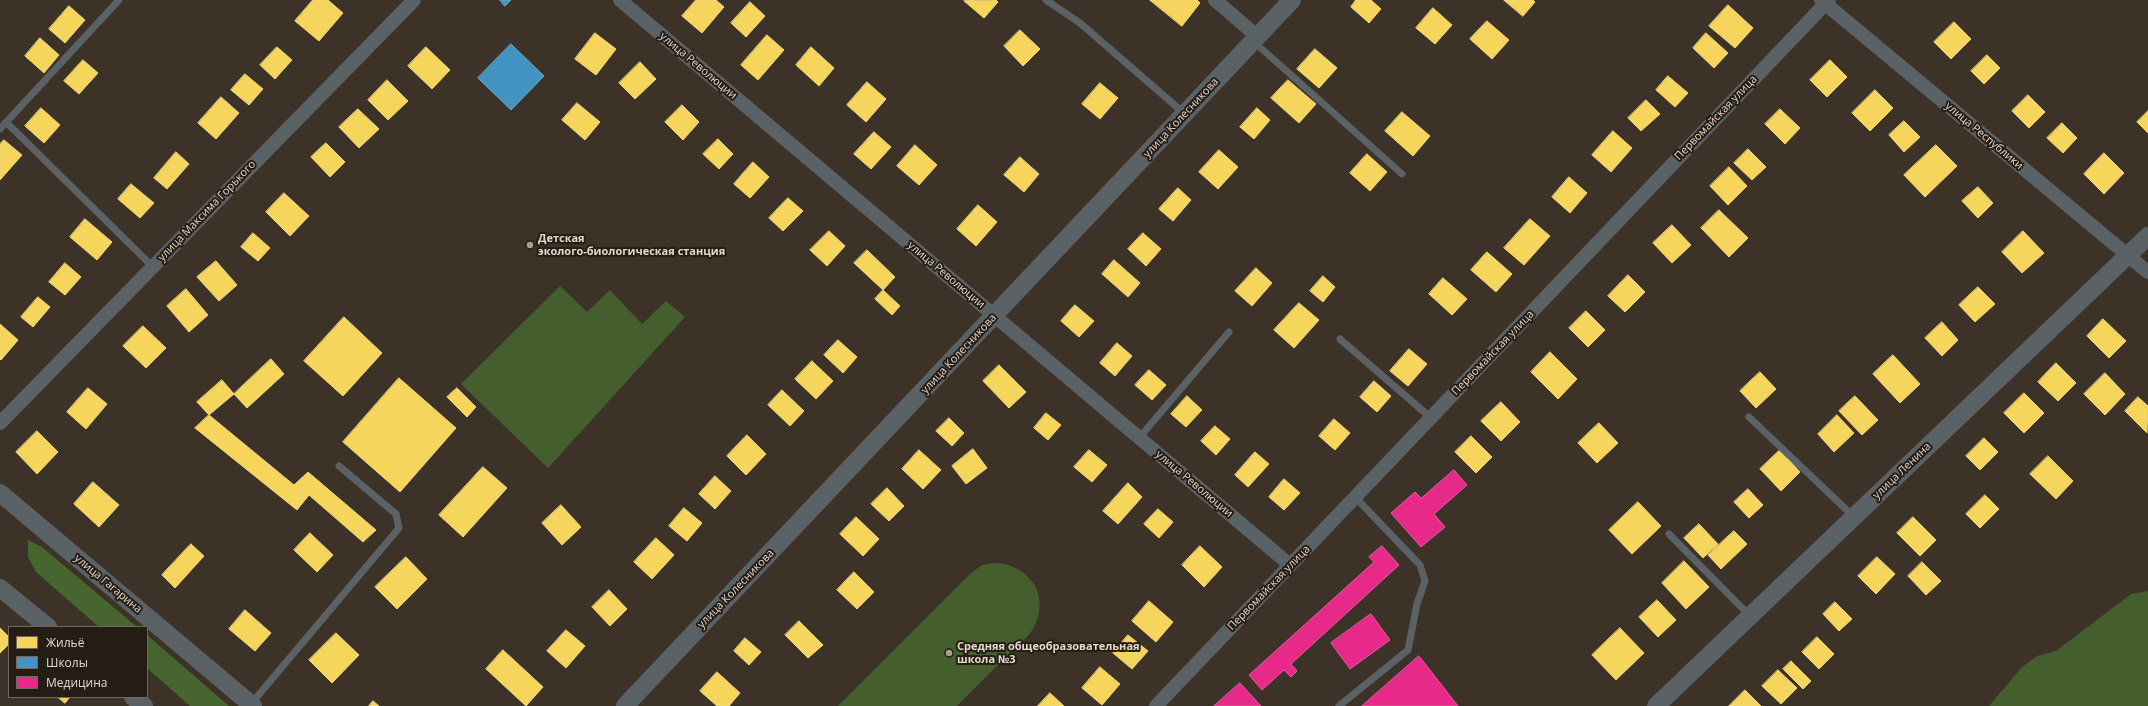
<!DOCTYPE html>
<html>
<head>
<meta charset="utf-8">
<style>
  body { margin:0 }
  #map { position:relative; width:2148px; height:706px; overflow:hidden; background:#3d3228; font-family:"Open Sans",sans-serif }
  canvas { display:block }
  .legend { position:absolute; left:8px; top:626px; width:140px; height:72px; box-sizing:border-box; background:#251c14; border:1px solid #71675e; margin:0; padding:5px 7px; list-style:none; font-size:12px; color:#e4d7cc }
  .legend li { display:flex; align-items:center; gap:8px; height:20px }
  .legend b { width:20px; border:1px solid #71675e }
</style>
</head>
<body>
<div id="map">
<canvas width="2148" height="706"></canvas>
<ul class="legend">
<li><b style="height:11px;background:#f6d55c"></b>Жильё</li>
<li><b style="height:11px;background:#4393c3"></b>Школы</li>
<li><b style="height:11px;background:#e7298a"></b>Медицина</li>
</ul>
</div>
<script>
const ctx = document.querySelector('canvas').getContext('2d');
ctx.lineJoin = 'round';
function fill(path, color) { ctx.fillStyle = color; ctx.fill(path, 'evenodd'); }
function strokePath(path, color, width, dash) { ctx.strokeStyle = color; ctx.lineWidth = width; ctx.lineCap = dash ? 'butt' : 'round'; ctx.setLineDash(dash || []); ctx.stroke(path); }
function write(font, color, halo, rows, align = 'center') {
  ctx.font = font + ' "Open Sans",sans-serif'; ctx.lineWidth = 4; ctx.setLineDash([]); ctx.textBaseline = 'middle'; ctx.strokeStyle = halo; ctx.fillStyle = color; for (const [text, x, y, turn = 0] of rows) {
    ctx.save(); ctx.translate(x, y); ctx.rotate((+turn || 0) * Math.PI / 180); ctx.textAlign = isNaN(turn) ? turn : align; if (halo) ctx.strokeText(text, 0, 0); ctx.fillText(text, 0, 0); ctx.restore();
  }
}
const green = new Path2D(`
  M560 286 587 312 610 290 642 324 666 301 685 317 548 468 461 384Z
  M994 563C1011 564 1023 569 1033 583 1043 597 1041 618 1031 632 1025 640 1016 647 1009 654 992 671 974 689 957 706H838L971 573 982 565Z
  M2148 591V706H1989L2022 667 2037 656 2056 651 2131 594Z`);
const forest = new Path2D(`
  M28 540 42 547 137 627H99L36 572 28 557Z
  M147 635 229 706H190L147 668Z`);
const homes = new Path2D(`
  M313 0H328L343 13 319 41 295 21Z
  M696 0H716L724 7 702 33 682 16Z
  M996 0 998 2 984 18 964 1Z
  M1150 0H1197L1200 3 1182 26Z
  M1356 0H1371L1381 9 1369 23 1351 7Z
  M1504 0H1533L1535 2 1523 16Z
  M750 2 765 16 746 37 731 23Z
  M1728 5 1753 28 1735 48 1709 26Z
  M69 6 85 20 65 43 49 29Z
  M1433 8 1452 25 1435 44 1416 28Z
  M1487 21 1509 40 1492 59 1470 39Z
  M1954 22 1971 39 1951 59 1934 42Z
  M1020 30 1040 49 1023 66 1004 46Z
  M595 33 616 49 596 75 575 59Z
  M1706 33 1728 53 1714 68 1693 48Z
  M767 35 784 50 758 80 741 65Z
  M40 38 59 55 44 73 25 56Z
  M277 47 292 60 275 79 260 65Z
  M426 47 450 70 432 89 408 66Z
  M811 47 834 68 819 86 796 65Z
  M1315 49 1337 68 1319 88 1297 69Z
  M1987 55 2000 68 1984 84 1971 71Z
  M83 60 98 73 79 94 64 81Z
  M1830 60 1847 77 1827 97 1810 80Z
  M640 62 656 79 635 99 619 83Z
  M245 74 263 89 249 105 231 90Z
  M1668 76 1688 93 1675 107 1656 90Z
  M387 80 408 101 388 120 368 100Z
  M1288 80 1316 104 1299 123 1271 98Z
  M867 82 886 99 866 122 847 105Z
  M1100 83 1118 98 1100 119 1082 104Z
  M1875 90 1893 108 1870 131 1852 113Z
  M2028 95 2045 112 2029 128 2012 111Z
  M221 97 239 113 216 139 198 123Z
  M1646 100 1660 114 1641 131 1628 118Z
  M577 103 600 122 585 140 562 120Z
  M682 105 699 122 683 140 665 122Z
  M41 108 60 125 44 143 25 126Z
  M1257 108 1270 120 1254 139 1240 127Z
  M358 109 379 129 359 148 339 127Z
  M1780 109 1800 128 1785 144 1765 124Z
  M2148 111V133L2137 122Z
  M1402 112 1430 136 1413 156 1385 131Z
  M1904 121 1920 137 1904 152 1889 135Z
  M2062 123 2077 138 2063 153 2047 138Z
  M1613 131 1632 148 1611 172 1592 155Z
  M874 132 891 147 871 169 854 154Z
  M718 139 733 154 719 169 703 154Z
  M4 140 22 155 0 180V144Z
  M326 143 345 162 330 177 311 157Z
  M915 145 937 165 919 185 897 166Z
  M1936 145 1957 166 1925 197 1904 175Z
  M1748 149 1766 167 1752 180 1734 163Z
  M1219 150 1238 167 1218 189 1199 172Z
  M176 152 189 164 167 189 154 178Z
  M2104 153 2124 173 2104 194 2084 174Z
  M1367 154 1387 172 1370 191 1350 173Z
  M1020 157 1039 174 1024 192 1004 175Z
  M753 162 769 177 750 198 734 184Z
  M1729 167 1747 186 1728 205 1710 186Z
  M1569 177 1587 193 1570 213 1552 197Z
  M131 184 154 203 140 218 118 199Z
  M1978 187 1993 203 1978 218 1962 201Z
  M1178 188 1191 200 1173 221 1159 209Z
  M284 193 309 216 290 236 266 212Z
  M788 198 803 211 783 231 769 218Z
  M978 205 997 222 976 246 957 229Z
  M1719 210 1748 238 1729 257 1701 228Z
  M85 219 112 242 97 260 70 237Z
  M1530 219 1550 236 1524 265 1504 248Z
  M1672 225 1691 245 1672 263 1653 243Z
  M829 231 845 246 827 266 810 250Z
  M2023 231 2044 253 2022 273 2002 252Z
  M253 233 270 248 258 261 241 247Z
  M1143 233 1161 249 1146 266 1128 249Z
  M867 250 895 277 883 290 854 263Z
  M1487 252 1512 274 1496 292 1471 270Z
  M1114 260 1140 283 1128 297 1102 274Z
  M216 261 237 285 219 301 197 277Z
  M65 263 81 277 65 295 49 282Z
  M1256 268 1272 283 1252 306 1235 291Z
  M1628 275 1645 292 1625 312 1608 296Z
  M1323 276 1335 287 1323 302 1310 291Z
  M1443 278 1467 299 1452 315 1429 294Z
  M1978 287 1995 304 1975 322 1959 305Z
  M186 289 208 315 189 332 167 306Z
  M883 290 900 306 892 315 875 299Z
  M38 297 50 307 33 327 21 317Z
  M1299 303 1319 320 1294 348 1274 330Z
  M1075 305 1094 321 1079 337 1061 321Z
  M1586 311 1605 330 1588 347 1569 328Z
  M344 317 382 353 343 396 304 361Z
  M2103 319 2126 341 2109 358 2087 336Z
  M1942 322 1958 340 1942 356 1925 338Z
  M0 324 18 340 1 360 0 359Z
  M143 326 166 348 146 368 123 346Z
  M838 340 857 357 843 373 824 355Z
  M1117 343 1132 356 1115 376 1100 363Z
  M1409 349 1427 364 1408 386 1390 371Z
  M1550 352 1577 379 1558 399 1531 372Z
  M1893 355 1920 384 1900 403 1873 374Z
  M271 359 284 374 247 408 234 394Z
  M812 361 833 381 816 399 795 379Z
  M2056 363 2076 383 2058 401 2038 382Z
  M999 365 1026 392 1009 408 983 381Z
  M1149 370 1166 385 1152 400 1135 385Z
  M1760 372 1776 389 1756 408 1740 391Z
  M2105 373 2125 394 2105 415 2084 394Z
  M399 378 456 428 400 492 343 442Z
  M222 380 234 394 209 415 197 402Z
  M1374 381 1391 396 1377 412 1360 397Z
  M88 388 107 404 86 429 67 412Z
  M457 388 476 407 467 417 447 397Z
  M782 390 804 411 790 426 768 405Z
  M2024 393 2044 413 2024 433 2004 413Z
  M1187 396 1202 410 1186 427 1171 414Z
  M1855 396 1878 420 1862 435 1839 411Z
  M2138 397 2148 406 2147 433 2125 411Z
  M1501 402 1520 422 1501 441 1481 421Z
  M1046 413 1061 425 1048 440 1034 428Z
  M209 415 294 485 308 472 376 530 363 542 309 495 297 510 195 428Z
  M1837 415 1854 433 1834 452 1818 434Z
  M949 418 964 433 952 446 936 431Z
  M1334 419 1350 433 1335 450 1319 436Z
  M1599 423 1618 443 1597 463 1578 443Z
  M1215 426 1230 439 1216 455 1201 441Z
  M37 431 58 452 37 474 16 452Z
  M747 435 766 454 746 475 727 456Z
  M1471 436 1492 457 1476 473 1455 452Z
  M1984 438 1998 452 1980 470 1966 456Z
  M973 449 987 468 966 484 952 466Z
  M919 450 941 470 923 489 902 469Z
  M1089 450 1107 465 1092 482 1074 467Z
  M1780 450 1800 472 1781 491 1760 469Z
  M1255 452 1269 464 1248 487 1235 475Z
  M2048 456 2073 481 2056 499 2030 474Z
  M483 467 507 488 463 537 439 515Z
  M715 476 731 491 715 509 699 494Z
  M1284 479 1300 493 1284 510 1269 497Z
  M93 482 119 505 99 527 74 504Z
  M1128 483 1142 497 1118 524 1103 511Z
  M887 488 904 506 889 521 871 504Z
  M1748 489 1763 505 1749 518 1734 502Z
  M1985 495 1999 509 1980 528 1966 514Z
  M1638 502 1661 526 1632 554 1609 530Z
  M561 505 581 527 562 545 542 523Z
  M684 508 702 523 687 541 669 526Z
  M1158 509 1173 522 1159 538 1144 524Z
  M856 517 879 539 863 556 840 534Z
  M1913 517 1936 540 1920 556 1897 533Z
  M1699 524 1718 544 1703 558 1684 538Z
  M1734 531 1747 544 1721 569 1708 555Z
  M310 533 333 555 317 572 294 550Z
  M656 538 674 555 652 579 634 562Z
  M191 544 204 556 175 588 162 575Z
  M1200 546 1222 567 1204 587 1182 565Z
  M406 557 427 579 397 609 375 587Z
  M1877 557 1895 574 1876 594 1858 576Z
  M1684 561 1709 587 1686 609 1662 583Z
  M1922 562 1941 581 1926 595 1908 576Z
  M854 572 874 592 857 609 837 590Z
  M609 590 627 609 610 626 592 607Z
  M1657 600 1676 620 1658 637 1639 617Z
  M1149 601 1173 622 1156 642 1132 621Z
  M1835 602 1852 619 1839 631 1823 614Z
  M245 610 271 633 255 651 229 629Z
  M799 621 823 645 808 658 785 635Z
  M0 628 9 637V644L0 653Z
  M1620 628 1644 653 1616 680 1592 655Z
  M566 630 585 646 566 668 547 651Z
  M336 633 359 655 332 683 309 660Z
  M1128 635 1148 651 1132 669 1113 653Z
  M1817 637 1834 654 1819 669 1802 652Z
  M745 638 761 652 749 665 734 651Z
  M503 650 543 687 526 706 486 669Z
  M1791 661 1811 681 1803 689 1783 669Z
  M1100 667 1120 684 1102 705 1082 688Z
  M1778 670 1797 688 1781 704 1762 686Z
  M717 672 740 693 729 706H717L700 691Z
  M1745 690 1761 706H1729Z
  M1050 693 1064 706H1038Z
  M58 697H70L65 703Z
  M373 701 379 706H369Z`);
const schools = new Path2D(`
  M500 0H511L505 6Z
  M511 44 544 76 511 110 478 78Z`);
const health = new Path2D(`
  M1454 470 1467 485 1434 514 1445 527 1421 547 1391 513 1415 492 1421 498Z
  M1382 546 1399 565 1291 664 1297 671 1291 677 1284 670 1262 690 1249 675 1374 562 1369 557Z
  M1371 614 1390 640 1350 669 1331 643Z
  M1419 656 1458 706H1362Z
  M1240 683 1261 706H1214Z`);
const service = new Path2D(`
  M1046 0 1080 23 1185 114
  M1253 41 1402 174
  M6 122 153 267
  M0 129 119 0
  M1340 339 1431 418
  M1749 417 1853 516
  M1139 438 1229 332
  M1669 534 1749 615
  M251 704 399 528 396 514 339 466
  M1339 706 1408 650 1417 604 1425 581 1420 565 1355 497`);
const minor = new Path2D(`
  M620 0 1290 565
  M1215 0 1258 37
  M1821 0 2148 272
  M0 423 414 0
  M1156 706 1829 0`);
const tertiary = new Path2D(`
  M0 493 253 706
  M0 588 48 627
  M133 697 144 706
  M625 706 1292 0
  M1656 706 2148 236`);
const markers = [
  [530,245,4,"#aa9d93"],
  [949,653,4,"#aa9d93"]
];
const streetNames = [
  ["улица Революции",698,66,40],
  ["улица Колесникова",1181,118,-47],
  ["Первомайская улица",1716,118,-46],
  ["улица Республики",1984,136,40],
  ["улица Максима Горького",207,211,-46],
  ["улица Революции",946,275,40],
  ["Первомайская улица",1493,353,-46],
  ["улица Колесникова",959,354,-47],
  ["улица Ленина",1902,471,-44],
  ["улица Революции",1194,484,40],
  ["улица Гагарина",108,584,40],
  ["Первомайская улица",1269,588,-46],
  ["улица Колесникова",736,589,-46]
];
const poiNames = [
  ["Детская",538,239],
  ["эколого-биологическая станция",538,252],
  ["Средняя общеобразовательная",957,647],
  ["школа №3",957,660]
];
fill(green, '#445f2d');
fill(forest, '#47652e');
fill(homes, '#f6d55c');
strokePath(homes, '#f1d67e', 1);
fill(schools, '#4393c3');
strokePath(schools, '#73a7c6', 1);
fill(health, '#e7298a');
strokePath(health, '#e65d9e', 1);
strokePath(service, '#5b6266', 7);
strokePath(minor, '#5b6266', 14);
strokePath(tertiary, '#5b6266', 18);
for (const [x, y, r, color] of markers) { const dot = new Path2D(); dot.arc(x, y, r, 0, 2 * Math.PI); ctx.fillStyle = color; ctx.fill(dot); strokePath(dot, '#251c14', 1.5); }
write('11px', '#e4d7cc', '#251c14', streetNames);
write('bold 11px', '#e4d7cc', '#251c14', poiNames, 'left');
</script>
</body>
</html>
